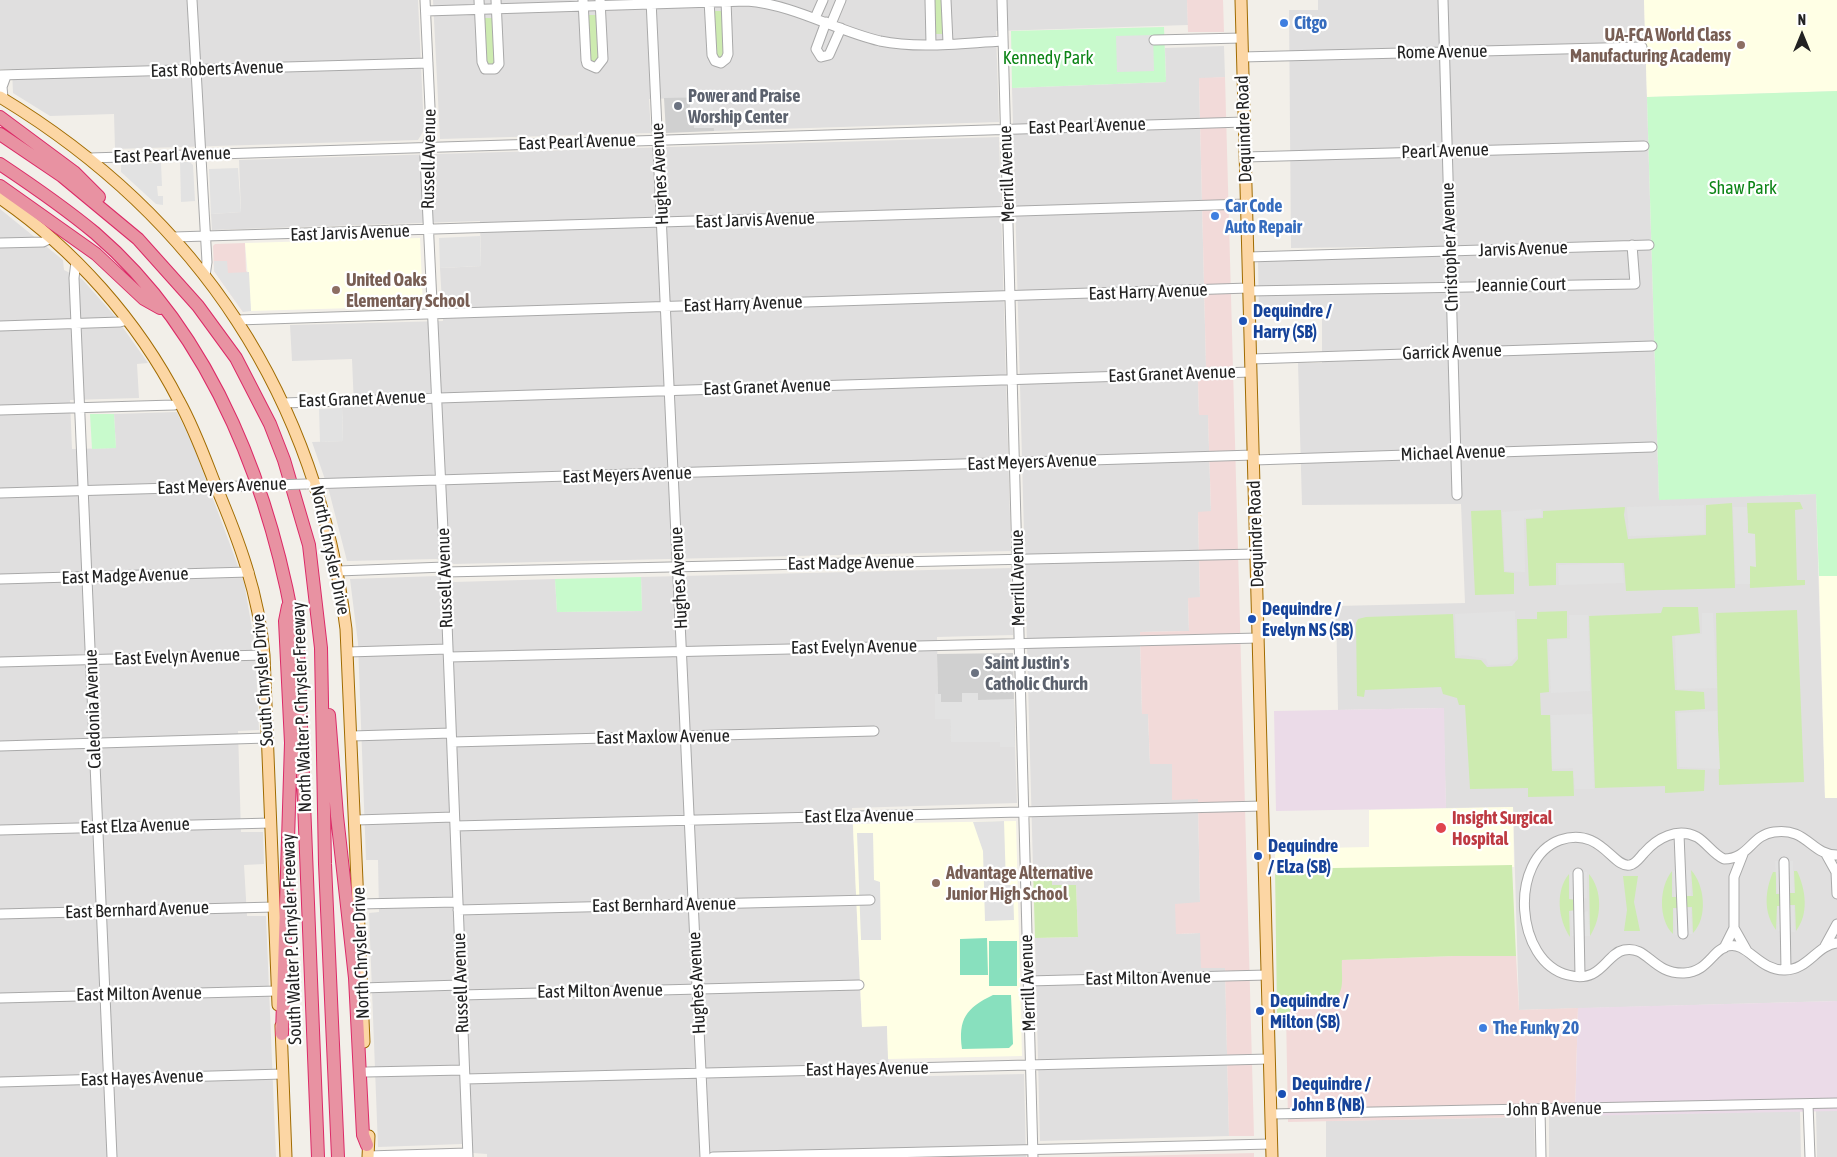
<!DOCTYPE html>
<html>
<head>
<meta charset="utf-8">
<style>
  body { margin:0 }
  #map { position:relative; width:1837px; height:1157px; overflow:hidden; background:#f2efe9; font-family:"Asap Condensed",sans-serif }
  canvas { display:block }
  .north { position:absolute; left:1777px; top:10px; width:50px; height:50px; -webkit-text-stroke:4px #fff; paint-order:stroke; rotate:0deg; font-size:14px; font-weight:700; line-height:20px; text-align:center; color:#222 }
  .north::after { content:''; display:block; margin:auto; width:18px; height:22px; background:#222; clip-path:polygon(50% 0,100% 100%,50% 72%,0 100%) }
</style>
</head>
<body>
<div id="map">
<canvas width="1837" height="1157"></canvas>
<div class="north">N</div>
</div>
<script>
const ctx = document.querySelector('canvas').getContext('2d');
ctx.lineJoin = 'round';
function fill(path, color) { ctx.fillStyle = color; ctx.fill(path, 'evenodd'); }
function strokePath(path, color, width, dash) { ctx.strokeStyle = color; ctx.lineWidth = width; ctx.lineCap = dash ? 'butt' : 'round'; ctx.setLineDash(dash || []); ctx.stroke(path); }
function write(font, color, halo, rows, align = 'center') {
  ctx.font = font + ' "Asap Condensed",sans-serif'; ctx.lineWidth = 4.5; ctx.setLineDash([]); ctx.textBaseline = 'middle'; ctx.strokeStyle = halo; ctx.fillStyle = color; for (const [text, x, y, turn = 0] of rows) {
    ctx.save(); ctx.translate(x, y); ctx.rotate((+turn || 0) * Math.PI / 180); ctx.textAlign = isNaN(turn) ? turn : align; if (halo) ctx.strokeText(text, 0, 0); ctx.fillText(text, 0, 0); ctx.restore();
  }
}
const residential = new Path2D(`
  M0 0H418L424 130 418 140 115 149 114 114 50 116 13 93 12 69H0Z
  M433 0H1187L1188 25 996 31 999 122 714 131 713 97 649 99 651 133 440 139Z
  M1318 0H1644L1659 499 1816 494 1825 798H1837V1001L1519 1010 1513 807 1446 808 1443 708 1338 710 1336 606 1465 603 1461 504 1302 505 1298 363H1322V305H1297V312L1259 313 1258 261 1627 244 1291 248 1289 10H1318Z
  M1224 46 1225 77 1199 79 1206 366 1198 381 1199 415 1208 414 1211 512H1198L1200 598H1188L1189 631 1140 632 1142 714H1148L1150 763 1172 764 1198 799 1200 902 1176 934 1200 933 1225 967 1229 1136 1040 1141 1035 938 1078 937 1076 885H1052L1051 867 1033 868 1012 88 1166 82 1165 48Z
  M999 137 1011 551 454 564 436 559 347 561 329 491 312 442 343 441 342 407H354L352 359 292 361 290 325 443 321 440 268 481 266 480 221 212 230 211 214 241 212 239 160Z
  M0 209 63 260 64 270 82 279 114 315 148 363 137 364 139 398 70 400 72 449 116 448 114 414 177 412 193 445 244 582 255 646 259 730 238 731 241 832H263L264 864 244 865 247 916H266L276 1157H0Z
  M1011 568 1013 635 937 637 938 694H935V719H950L951 742H1000V747H1015L1017 803 852 808 862 1026H887L889 1077 1024 1074 1026 1157H487V1154L473 1153 462 1144 378 1147 369 913 379 912 378 860H366L358 643 350 579 437 576 455 582 555 579 557 612 642 611 641 577Z
  M1800 1111 1801 1157H1549V1116Z
  M1816 1111H1837V1157H1817Z
  M1534 1117 1535 1157H1326V1121Z`);
const commercial = new Path2D(`
  M1187 0H1223L1224 32H1188Z
  M1225 77 1254 1136H1229L1225 968H1201L1200 933 1176 934 1175 904 1200 902 1198 799 1172 800V764H1150L1148 714H1142L1140 632 1189 631 1188 598 1200 597 1198 512 1211 511 1208 415H1199L1198 381 1206 366 1199 78Z
  M245 243 246 271 249 274 243 312 214 271 213 246 215 244Z
  M1454 956H1516L1519 1010 1578 1008 1575 1116 1288 1122 1286 1012 1290 1013 1291 998 1328 1000 1342 960Z
  M1254 1153V1157H1091Z`);
const industrial = new Path2D(`
  M1444 708 1446 808 1276 811 1274 711Z
  M1837 1001V1111L1575 1116 1578 1008Z`);
const education = new Path2D(`
  M1644 0H1837V91L1647 97Z
  M420 238 423 306 251 311 245 243Z
  M1819 576H1837V798H1825Z
  M1513 807 1514 867 1275 871V849L1369 847V810Z
  M1016 821 1022 1056 888 1059 887 1026 862 1027 853 824Z`);
const religious = new Path2D(`
  M713 97 714 131 666 133 664 98Z
  M1013 653 1015 747H1000V742H951L950 719H935V694H938L937 654Z`);
const grass = new Path2D(`
  M934 0H942L944 34H935Z
  M713 11H722L724 55 722 59 716 58Z
  M587 15H597L599 59 595 63 590 59Z
  M484 18H493L495 62 491 66 486 64Z
  M1800 502 1803 509 1795 510 1797 580H1805V585L1750 588 1747 503Z
  M1732 503 1735 588 1626 591 1624 563H1556V585L1529 586 1526 519 1543 518V511L1625 507 1624 515 1628 539 1706 535V505Z
  M1501 510 1504 572 1514 573V594L1475 595 1471 511Z
  M1663 607H1698L1700 633 1672 636 1675 690 1704 692 1705 709 1675 711 1677 769 1705 770 1704 791 1665 793V786L1595 788 1589 616 1661 613Z
  M1797 610 1804 782 1719 785 1716 613Z
  M1567 611V638L1547 639 1549 692 1540 693 1541 715H1550L1552 771H1573L1574 796 1528 797V788L1470 789 1465 705H1459L1457 698 1443 694 1441 687 1365 690 1364 697 1357 696 1356 623 1358 619 1366 617 1453 614 1455 658 1481 660 1487 667 1512 666 1518 659 1517 619H1537V612Z
  M1512 865 1516 956H1454L1342 960C1341 970 1344 983 1340 992 1335 1005 1302 998 1291 998L1290 1013H1277L1275 869Z
  M1052 867V885H1076L1078 937 1035 938 1033 868Z
  M1691 870C1705 885 1708 918 1693 933L1692 907H1687L1686 896H1693Z
  M1672 871V897H1679V908H1673V934C1658 919 1659 887 1672 871Z
  M1794 871H1797C1806 890 1809 914 1796 931L1795 905H1789V893H1795Z
  M1773 872H1776V894H1782L1783 906H1777L1776 930C1763 912 1765 891 1773 872Z
  M1569 874V899L1575 900V910L1569 911 1570 937C1558 919 1555 891 1569 874Z
  M1589 874C1603 891 1602 918 1590 936Z
  M1623 876H1638L1634 902 1640 931H1624L1627 910Z`);
const park = new Path2D(`
  M1164 27 1166 82 1012 88 1011 31Z
  M1837 91V576H1819L1816 494 1659 500 1647 97Z
  M90 414H114L116 448 92 449Z
  M641 577 642 611 557 612 555 579Z`);
const pitch = new Path2D(`
  M987 938 988 975H960V939Z
  M989 941H1017V986H989Z
  M993 995H1011L1013 1044 1009 1048 962 1049C958 1019 966 1008 993 995Z`);
const parking = new Path2D(`
  M1153 35 1154 71 1117 72 1116 36Z
  M713 97 714 128H694L693 112 690 111V98Z
  M180 162H190L193 165 195 201 181 202Z
  M161 163 162 186H157L158 196H163V205L156 204 121 172V164Z
  M238 168 241 212 211 214 209 169Z
  M480 236 481 266 440 268 439 238Z
  M214 261H227L228 273 249 272 251 311 243 312 214 271Z
  M342 408 343 441 320 442 319 409Z
  M1704 505 1705 534 1629 536 1627 507Z
  M1747 507 1748 533 1755 534 1756 567 1750 566V584H1736L1733 507Z
  M1541 509 1542 517 1524 518 1525 572 1505 571 1502 512Z
  M1622 563 1624 583 1559 585 1558 565Z
  M1515 611 1517 656 1509 664 1488 665 1486 659 1465 655 1457 656 1455 614Z
  M1702 613H1713L1717 688 1677 689 1675 636 1702 634Z
  M1569 615H1588L1590 691 1551 693 1549 640 1570 639Z
  M962 693H978V700L1014 699 1015 747H1000V742H951L950 719H935V694H941V702H962Z
  M1717 711 1720 769 1679 767 1677 713Z
  M1592 714 1594 789H1575L1573 768 1552 769 1551 715Z
  M1004 821 1006 885H1013L1014 920 985 921 983 851 973 822Z
  M857 833H873L874 880 880 882 881 940H861Z
  M1775 861H1793L1794 893H1789V905L1794 906 1795 932 1778 931 1777 906H1783L1782 893H1777Z
  M1690 870 1691 896H1686V908H1691L1692 934 1675 935 1674 909H1679V896H1674L1673 871Z
  M1570 872H1587V898L1582 899 1583 912 1588 911 1590 936H1572L1571 911H1576V899H1570Z`);
const minor = new Path2D(`
  M192 0 207 262 205 276
  M425 0 431 129 425 157 445 572 468 1157
  M479 0 482 62 485 69H495L499 64 496 0
  M583 0 586 60 587 64 596 68 603 59 600 0
  M651 0 705 1157
  M709 0 712 55 715 61 721 63 726 59 728 54 726 0
  M930 0 931 44
  M946 0 948 43
  M1002 0 1033 1157
  M1443 0 1457 495
  M426 11 747 1C795 5 834 30 880 41 919 49 963 43 1003 41
  M815 18 823 0
  M826 22 816 49 821 57 829 55 841 28
  M831 24 841 0
  M1154 40 1242 38
  M1242 57 1642 47
  M0 75 428 63
  M3 98 2 87 6 76
  M1245 157 1644 146
  M90 158 1244 122
  M174 237 1247 204
  M0 243 43 242 51 238
  M1248 257 1649 245
  M76 262 74 278 112 1157
  M1249 291 1635 284 1632 245
  M237 320 1249 288
  M0 326 120 322 128 320
  M1251 359 1652 346
  M283 403 1251 372
  M0 410 174 405 180 402
  M1254 460 1652 447
  M307 484 1254 455
  M0 493 241 486
  M338 571 445 567
  M445 572 1256 554
  M0 579 249 572
  M348 652 448 649
  M449 657 1259 638
  M0 662 264 655
  M352 736 451 733
  M452 742 874 731
  M0 746 267 738
  M356 820 454 817
  M455 826 1263 806
  M0 830 271 823
  M1679 834 1683 934
  M1743 854 1734 877V928L1747 951
  M1826 854 1836 872 1837 894
  M1837 855C1811 855 1807 827 1774 832 1751 835 1749 859 1724 859 1713 854 1707 843 1697 837 1677 827 1657 838 1644 853 1640 857 1636 864 1630 865 1613 869 1601 826 1560 840 1508 859 1515 962 1568 975 1602 984 1605 954 1624 950 1648 945 1652 974 1684 973 1708 972 1712 950 1728 946 1747 941 1759 971 1785 970 1808 970 1817 945 1837 943
  M1784 862 1786 970
  M1578 873 1580 976
  M358 904 457 902
  M458 910 870 900
  M0 914 274 907
  M1825 946 1837 924
  M1724 948 1734 928
  M1028 981 1267 975
  M362 988 461 985
  M461 995 859 985
  M0 998 277 991
  M366 1072 464 1070
  M465 1079 1269 1059
  M0 1082 283 1074
  M1808 1104 1810 1157
  M1540 1109 1541 1157
  M1271 1114 1837 1103
  M368 1156 467 1153
  M713 1157 1271 1144`);
const major = new Path2D(`
  M1241 0 1272 1157
  M0 97C200 218 317 397 346 629L364 1042
  M0 198C74 249 138 321 179 401 194 428 204 456 215 484 239 540 259 594 264 655L278 1005
  M281 1026 286 1157
  M368 1157 369 1136`);
const highway = new Path2D(`
  M0 117 74 172 99 197
  M0 134 62 176 138 239 198 306 236 358 270 424 284 460 309 545 321 648 325 864 338 1157
  M0 164C33 186 65 208 95 233 216 337 274 497 298 650L318 1157
  M0 186 96 254 144 299 160 308
  M329 715 337 816 355 978 363 1135 367 1145
  M282 1034 291 743 285 621 288 606`);
const minorBridge = new Path2D(`
  M241 486 306 484`);
const markers = [
  [1284,23,5,"#3f7fe0"],
  [1741,45,5,"#8d6e63"],
  [678,106,5,"#6b7280"],
  [1215,216,5,"#3f7fe0"],
  [336,290,5,"#8d6e63"],
  [1243,321,5,"#1a4fb4"],
  [1252,619,5,"#1a4fb4"],
  [975,673,5,"#6b7280"],
  [1441,828,6,"#e0444e"],
  [1258,856,5,"#1a4fb4"],
  [936,883,5,"#8d6e63"],
  [1260,1011,5,"#1a4fb4"],
  [1483,1028,5,"#3f7fe0"],
  [1282,1094,5,"#1a4fb4"]
];
const shopNames = [
  ["Citgo",1294,23],
  ["Car Code",1225,206],
  ["Auto Repair",1225,227],
  ["The Funky 20",1493,1028]
];
const educationNames = [
  ["UA-FCA World Class",1731,35,"right"],
  ["Manufacturing Academy",1731,56,"right"],
  ["United Oaks",346,280],
  ["Elementary School",346,301],
  ["Advantage Alternative",946,873],
  ["Junior High School",946,894]
];
const streetNames = [
  ["Rome Avenue",1442,52,-1],
  ["East Roberts Avenue",217,69,-2],
  ["East Pearl Avenue",1087,126,-2],
  ["Dequindre Road",1244,129,-92],
  ["East Pearl Avenue",577,142,-2],
  ["Pearl Avenue",1445,151,-2],
  ["East Pearl Avenue",172,155,-2],
  ["Russell Avenue",429,159,-89],
  ["Hughes Avenue",660,174,-93],
  ["Merrill Avenue",1007,174,-92],
  ["East Jarvis Avenue",755,220,-2],
  ["East Jarvis Avenue",350,233,-2],
  ["Christopher Avenue",1450,247,-92],
  ["Jarvis Avenue",1523,249,-2],
  ["Jeannie Court",1521,285,-1],
  ["East Harry Avenue",1148,292,-2],
  ["East Harry Avenue",743,304,-2],
  ["Garrick Avenue",1452,352,-2],
  ["East Granet Avenue",1172,374,-2],
  ["East Granet Avenue",767,387,-2],
  ["East Granet Avenue",362,399,-2],
  ["Michael Avenue",1453,453,-2],
  ["East Meyers Avenue",1032,462,-2],
  ["East Meyers Avenue",627,475,-2],
  ["East Meyers Avenue",222,486,-2],
  ["Dequindre Road",1256,534,-92],
  ["North Chrysler Drive",330,550,78],
  ["East Madge Avenue",851,563,-1],
  ["East Madge Avenue",125,576,-2],
  ["Russell Avenue",445,578,-92],
  ["Hughes Avenue",679,578,-93],
  ["Merrill Avenue",1018,578,-91],
  ["East Evelyn Avenue",854,647,-1],
  ["East Evelyn Avenue",177,657,-2],
  ["South Chrysler Drive",263,680,-94],
  ["North Walter P. Chrysler Freeway",302,707,-92],
  ["Caledonia Avenue",93,709,-92],
  ["East Maxlow Avenue",663,737,-1],
  ["East Elza Avenue",859,816,-1],
  ["East Elza Avenue",135,826,-2],
  ["East Bernhard Avenue",664,905,-1],
  ["East Bernhard Avenue",137,910,-2],
  ["South Walter P. Chrysler Freeway",292,939,-92],
  ["North Chrysler Drive",361,953,-92],
  ["East Milton Avenue",1148,978,-1],
  ["Russell Avenue",461,983,-92],
  ["Hughes Avenue",697,983,-93],
  ["Merrill Avenue",1028,983,-92],
  ["East Milton Avenue",600,991,-1],
  ["East Milton Avenue",139,994,-1],
  ["East Hayes Avenue",867,1069,-1],
  ["East Hayes Avenue",142,1078,-2],
  ["John B Avenue",1554,1109,-1]
];
const parkNames = [
  ["Kennedy Park",1048,58],
  ["Shaw Park",1743,188]
];
const worshipNames = [
  ["Power and Praise",688,96],
  ["Worship Center",688,117],
  ["Saint Justin's",985,663],
  ["Catholic Church",985,684]
];
const transitNames = [
  ["Dequindre /",1253,311],
  ["Harry (SB)",1253,332],
  ["Dequindre /",1262,609],
  ["Evelyn NS (SB)",1262,630],
  ["Dequindre",1268,846],
  ["/ Elza (SB)",1268,867],
  ["Dequindre /",1270,1001],
  ["Milton (SB)",1270,1022],
  ["Dequindre /",1292,1084],
  ["John B (NB)",1292,1105]
];
const healthNames = [
  ["Insight Surgical",1452,818],
  ["Hospital",1452,839]
];
fill(residential, '#e0dfdf');
fill(commercial, '#f2dad9');
fill(industrial, '#ebdbe8');
fill(education, '#ffffe5');
fill(religious, '#d0d0d0');
fill(grass, '#cdebb0');
fill(park, '#c8facc');
fill(pitch, '#88e0be');
fill(parking, '#e2e2e2');
strokePath(minor, '#a9a9a9', 11);
strokePath(major, '#a06b00', 13);
strokePath(highway, '#dc2a67', 14);
strokePath(minor, '#fff', 9);
strokePath(major, '#fcd6a4', 11);
strokePath(highway, '#e892a2', 12);
strokePath(minorBridge, '#a9a9a9', 11, []);
strokePath(minorBridge, '#fff', 9);
for (const [x, y, r, color] of markers) { const dot = new Path2D(); dot.arc(x, y, r, 0, 2 * Math.PI); ctx.fillStyle = color; ctx.fill(dot); strokePath(dot, '#fff', 2); }
write('bold 18px', '#366cbe', '#fff', shopNames, 'left');
write('bold 18px', '#785e54', '#fff', educationNames, 'left');
write('18px', '#222', '#fff', streetNames);
write('18px', '#0c8416', '#fff', parkNames);
write('bold 18px', '#5b616d', '#fff', worshipNames, 'left');
write('bold 18px', '#164399', '#fff', transitNames, 'left');
write('bold 18px', '#be3a42', '#fff', healthNames, 'left');
</script>
</body>
</html>
